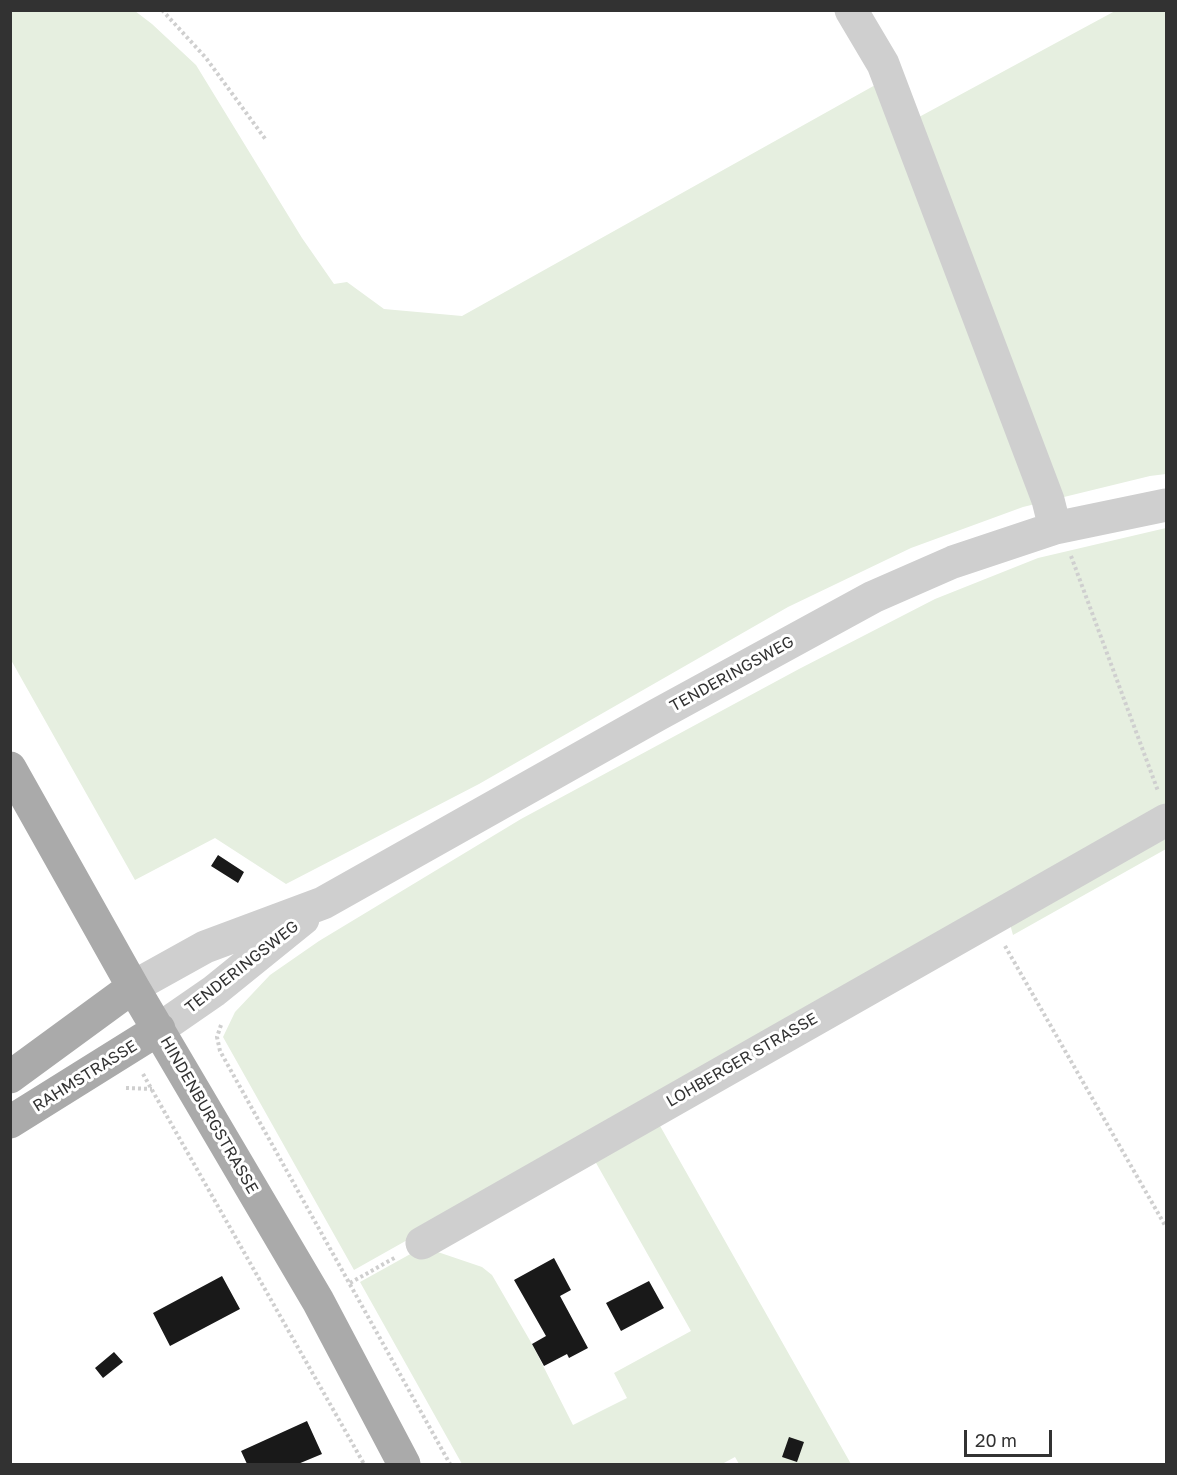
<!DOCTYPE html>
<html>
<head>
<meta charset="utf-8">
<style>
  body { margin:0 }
  #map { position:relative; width:1177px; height:1475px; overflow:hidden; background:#fff; font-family:"Golos Text",sans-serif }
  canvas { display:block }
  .frame { position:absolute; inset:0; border:12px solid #323232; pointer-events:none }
  .scale { position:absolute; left:964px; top:1430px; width:88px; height:27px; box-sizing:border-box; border:3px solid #323232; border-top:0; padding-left:8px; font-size:18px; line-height:21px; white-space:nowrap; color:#323232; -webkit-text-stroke:4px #fff; paint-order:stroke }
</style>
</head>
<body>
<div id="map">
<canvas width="1177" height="1475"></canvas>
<div class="frame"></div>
<div class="scale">20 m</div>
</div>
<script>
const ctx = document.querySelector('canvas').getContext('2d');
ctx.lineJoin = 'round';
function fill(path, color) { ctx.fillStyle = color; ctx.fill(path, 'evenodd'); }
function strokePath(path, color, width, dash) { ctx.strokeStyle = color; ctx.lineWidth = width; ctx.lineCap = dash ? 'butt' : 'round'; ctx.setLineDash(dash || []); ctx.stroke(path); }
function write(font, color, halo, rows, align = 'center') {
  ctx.font = font + ' "Golos Text",sans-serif'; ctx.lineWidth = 6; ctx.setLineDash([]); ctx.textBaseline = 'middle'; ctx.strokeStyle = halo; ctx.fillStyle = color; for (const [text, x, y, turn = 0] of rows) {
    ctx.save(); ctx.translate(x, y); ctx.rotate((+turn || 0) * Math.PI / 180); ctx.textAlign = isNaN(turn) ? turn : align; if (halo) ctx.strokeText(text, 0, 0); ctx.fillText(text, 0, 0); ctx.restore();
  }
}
const green = new Path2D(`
  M10 11H135L152 24 196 65 302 238 334 284 347 282 384 309 462 316 877 84 895 130 1115 11H1166V474L1150 476 1023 507 911 548 788 607 479 784 286 884 215 838 135 880 11 660Z
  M1166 528V813L354 1270 223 1037 235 1012 270 975 319 941 521 819 799 669 935 599 1038 558Z
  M1166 827V849L1013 935 1008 917Z
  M655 1117 851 1464H739L735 1457 722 1464H462L360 1282 423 1247 482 1267 492 1275 532 1344 573 1425 627 1398 614 1373 691 1331 591 1154Z`);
const building = new Path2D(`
  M218 855 244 872 238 883 211 866Z
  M554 1258 571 1290 560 1296 588 1348 569 1358 567 1354 544 1366 532 1344 546 1336 514 1280Z
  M222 1276 240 1309 170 1346 153 1313Z
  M649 1281 664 1308 621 1331 606 1303Z
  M114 1352 123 1362 103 1378 95 1368Z
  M307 1421 322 1454 298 1464H247L241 1451Z
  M789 1437 804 1442 797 1462 782 1457Z`);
const path = new Path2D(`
  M162 10 206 58 266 140
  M1071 556 1158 791
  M1005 946 1166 1227
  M221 1025 217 1037 220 1051 450 1464
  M143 1074 364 1464
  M126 1088 152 1089
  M350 1283 396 1257`);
const minor = new Path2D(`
  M851 10 883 64 1048 500 1055 528
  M133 987 205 947 323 903 657 715 873 597 953 562 1055 528 1166 505
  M159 1029 214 991 303 919
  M422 1243 1166 820`);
const major = new Path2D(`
  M10 768 133 987 318 1301 404 1464
  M10 1077 133 987
  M10 1122 159 1029`);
const streetNames = [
  ["TENDERINGSWEG",732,674,-29],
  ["TENDERINGSWEG",242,967,-38],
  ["LOHBERGER STRASSE",742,1060,-30],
  ["RAHMSTRASSE",85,1076,-32],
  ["HINDENBURGSTRASSE",209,1115,60]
];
fill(green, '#e6efe0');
fill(building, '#191919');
strokePath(path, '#cfcfcf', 4, [3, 3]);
strokePath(minor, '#cfcfcf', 33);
strokePath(major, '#aaa', 33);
write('16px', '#323232', '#fff', streetNames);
</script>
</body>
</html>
